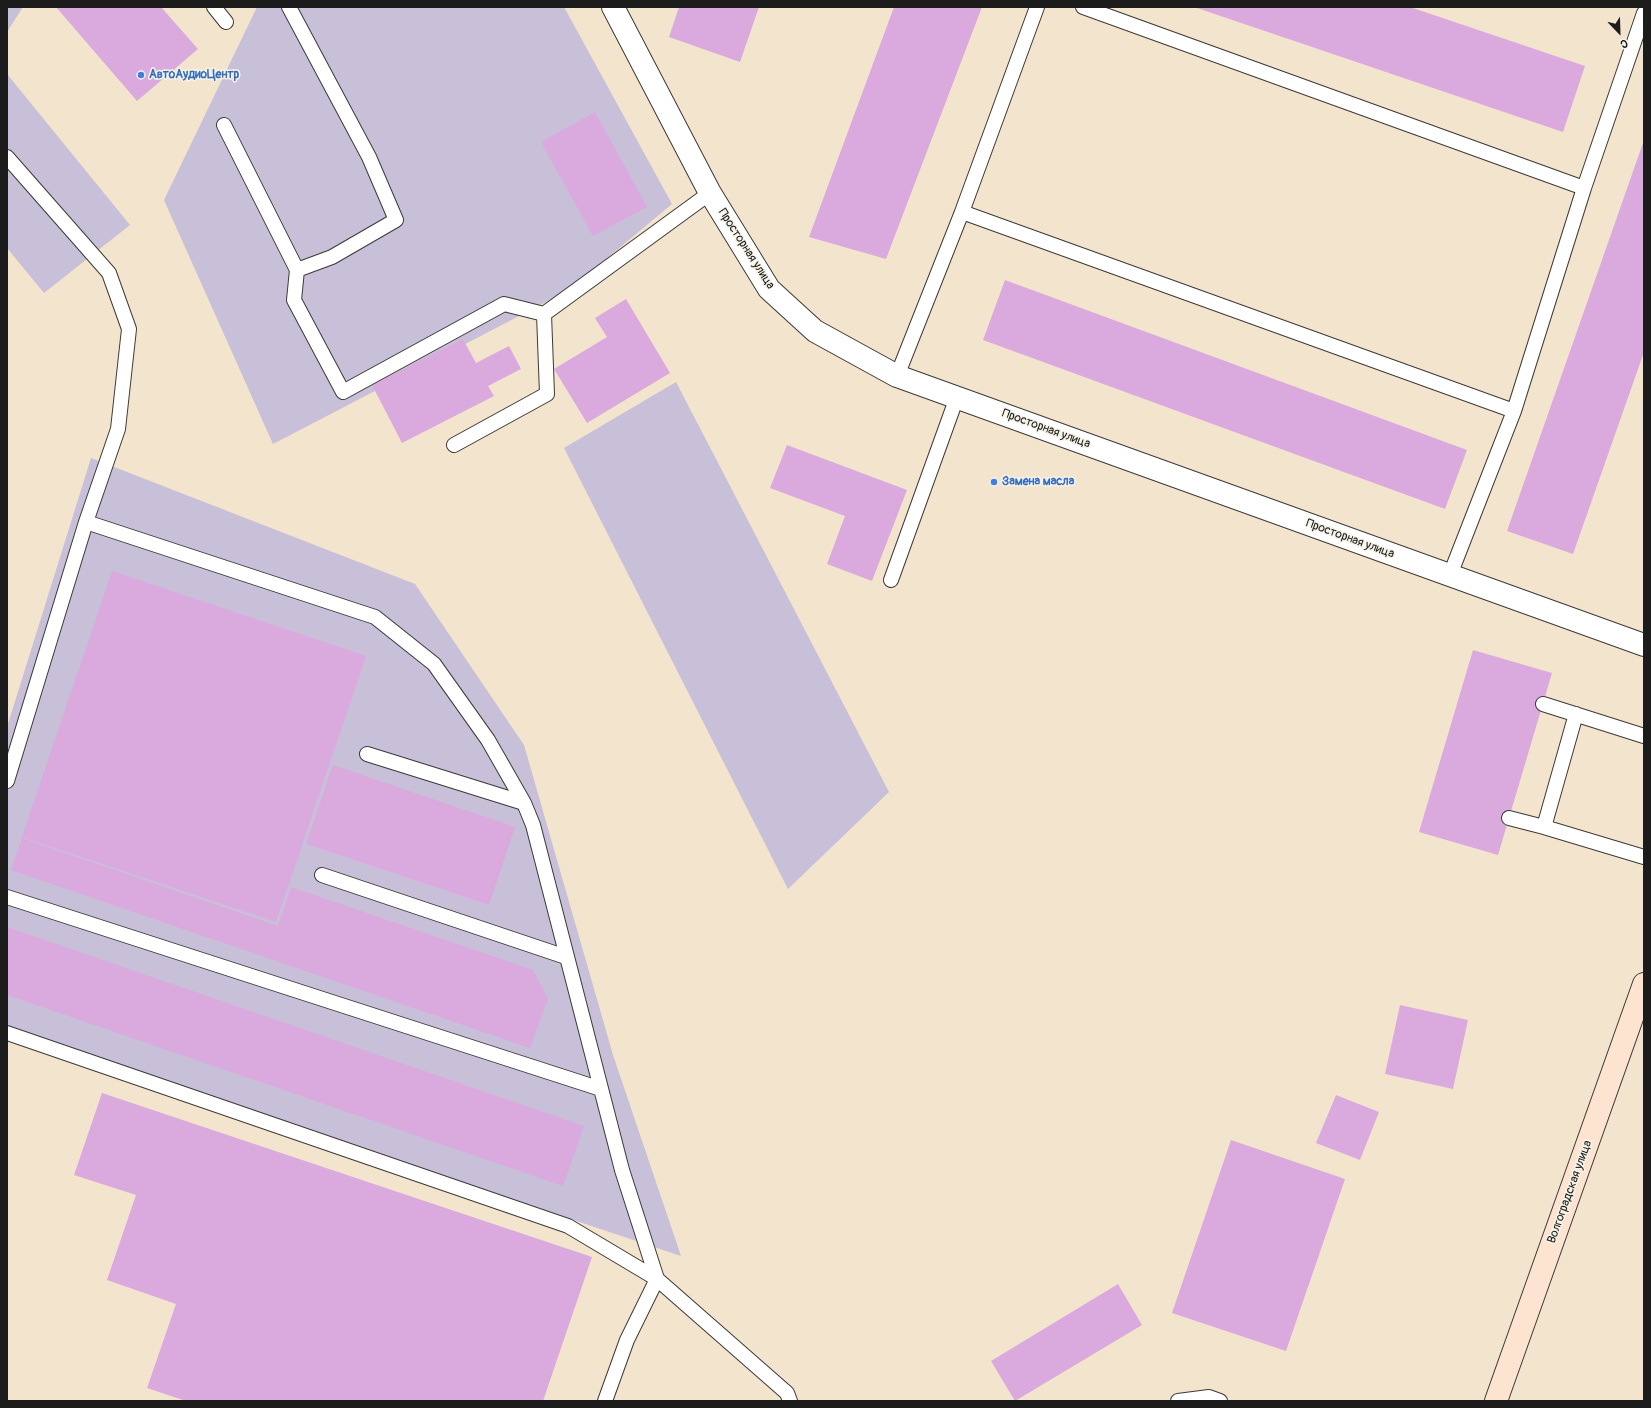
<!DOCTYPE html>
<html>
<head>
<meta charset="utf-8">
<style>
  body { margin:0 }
  #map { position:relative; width:1651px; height:1408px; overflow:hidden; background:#f3e4cd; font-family:Pangolin,sans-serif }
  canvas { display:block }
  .frame { position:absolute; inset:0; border:8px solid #1c1c1c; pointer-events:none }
  .north { position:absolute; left:1599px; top:12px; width:40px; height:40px; -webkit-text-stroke:3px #f7f3e8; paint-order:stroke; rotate:157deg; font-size:11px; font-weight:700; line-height:16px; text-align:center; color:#1c1c1c }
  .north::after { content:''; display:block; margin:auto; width:14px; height:18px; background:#1c1c1c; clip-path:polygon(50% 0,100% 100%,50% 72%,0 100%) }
</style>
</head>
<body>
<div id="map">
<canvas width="1651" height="1408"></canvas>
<div class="frame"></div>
<div class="north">С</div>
</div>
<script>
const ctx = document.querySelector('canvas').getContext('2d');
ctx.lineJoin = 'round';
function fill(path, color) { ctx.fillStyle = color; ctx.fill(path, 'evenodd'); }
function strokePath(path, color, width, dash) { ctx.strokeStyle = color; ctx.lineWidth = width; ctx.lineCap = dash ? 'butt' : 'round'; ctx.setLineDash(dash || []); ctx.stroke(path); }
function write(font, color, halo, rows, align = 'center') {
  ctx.font = font + ' Pangolin,sans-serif'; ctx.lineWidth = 3; ctx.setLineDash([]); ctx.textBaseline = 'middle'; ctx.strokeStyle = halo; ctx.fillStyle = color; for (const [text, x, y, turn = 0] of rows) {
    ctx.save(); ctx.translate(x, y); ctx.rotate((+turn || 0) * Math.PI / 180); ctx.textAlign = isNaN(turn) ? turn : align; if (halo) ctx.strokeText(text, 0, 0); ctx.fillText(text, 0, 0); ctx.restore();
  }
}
const industrial = new Path2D(`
  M7 7H23L7 32Z
  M257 7H564L672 204 569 290 273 444 164 200Z
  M7 74 130 225 44 293 7 248Z
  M676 382 889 792 788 889 564 448Z
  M91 458 415 584 524 745 613 1055 681 1256 7 1030V727Z`);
const building = new Path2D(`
  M56 7H161L198 49 137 101Z
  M679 7H759L740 62 669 37Z
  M894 7H982L886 259 809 237Z
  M1194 7H1410L1585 66 1563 132Z
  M595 112 647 207 593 236 541 142Z
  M1644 140V352L1573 554 1507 531Z
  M1005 280 1467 450 1445 509 983 340Z
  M626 299 670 373 587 423 554 369 607 337 595 318Z
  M463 339 476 363 509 346 521 369 488 386 494 396 402 443 372 385Z
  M787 445 907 490 872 581 827 564 845 516 770 488Z
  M112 571 366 656 276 922 22 837Z
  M1473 650 1552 673 1498 855 1419 832Z
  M333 765 515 827 489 905 306 844Z
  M22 838 278 926 291 887 533 970 548 999 530 1048 11 870Z
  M7 927 584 1126 563 1186 7 995Z
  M1400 1005 1468 1020 1453 1089 1385 1074Z
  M102 1093 592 1257 543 1401H186L147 1388 176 1304 107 1280 136 1195 74 1175Z
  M1336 1095 1379 1112 1360 1160 1316 1143Z
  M1231 1140 1345 1179 1286 1351 1172 1313Z
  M1118 1284 1142 1325 1015 1401 991 1361Z`);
const service = new Path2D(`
  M214 7 226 22
  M289 7 369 157 396 220 332 257 297 270
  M1083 7 1584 188
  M224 125 297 270 294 300 343 392 504 304 544 314 710 193
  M7 157 109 273 129 329 118 429 86 522 7 781
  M962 212 1037 7
  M897 376 962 212 1514 411
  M454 445 547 394 544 314
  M86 522 375 617 434 664 488 740 524 803 533 825 622 1170 657 1279 627 1340 605 1401
  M1450 575 1514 411 1584 188 1644 13
  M891 580 957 397
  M1543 704 1644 736
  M367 754 524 803
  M1509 818 1544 827 1644 857
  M1544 827 1576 714
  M322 875 566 957
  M7 897 601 1089
  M7 1033 568 1226 657 1279 787 1393 790 1401
  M1178 1401 1209 1397 1220 1401`);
const tertiary = new Path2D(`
  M613 7 710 193 769 289 815 331 897 376 1644 645`);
const secondary = new Path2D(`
  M1496 1401 1644 984`);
const markers = [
  [141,75,4,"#3f7fe0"],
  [994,482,4,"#3f7fe0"]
];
const shopNames = [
  ["АвтоАудиоЦентр",149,75],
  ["Замена масла",1002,482]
];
const streetNames = [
  ["Просторная улица",746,249,57],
  ["Просторная улица",1046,429,20],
  ["Просторная улица",1350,539,20],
  ["Волгоградская улица",1570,1192,-70]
];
fill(industrial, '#c8bfd8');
fill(building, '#daaade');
strokePath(service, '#3c3a37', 16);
strokePath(tertiary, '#3c3a37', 24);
strokePath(secondary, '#3c3a37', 24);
strokePath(service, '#fff', 14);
strokePath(tertiary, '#fff', 22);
strokePath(secondary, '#fde4d1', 22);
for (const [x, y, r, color] of markers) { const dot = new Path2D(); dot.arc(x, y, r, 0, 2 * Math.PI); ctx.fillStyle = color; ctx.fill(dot); strokePath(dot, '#f7f3e8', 1.5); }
write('bold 12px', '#366cbe', '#f7f3e8', shopNames, 'left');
write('12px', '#1c1c1c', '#f7f3e8', streetNames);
</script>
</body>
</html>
